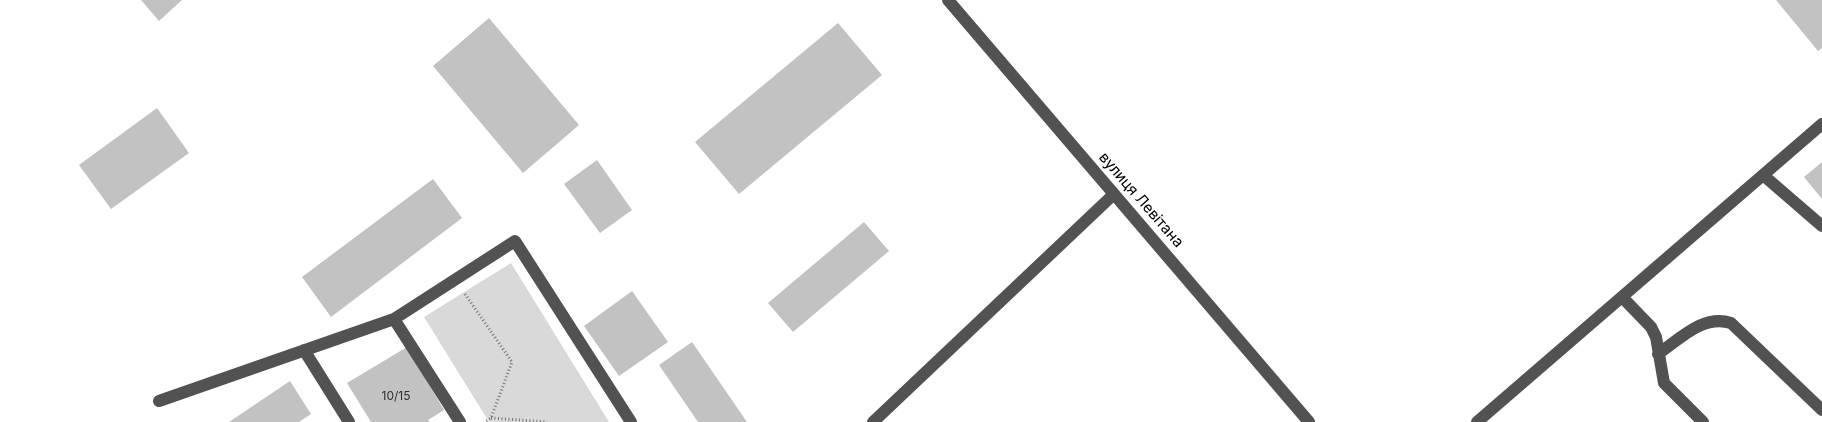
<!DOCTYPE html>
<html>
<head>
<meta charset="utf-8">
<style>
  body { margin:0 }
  canvas { display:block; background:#fff }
</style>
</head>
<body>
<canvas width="1822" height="422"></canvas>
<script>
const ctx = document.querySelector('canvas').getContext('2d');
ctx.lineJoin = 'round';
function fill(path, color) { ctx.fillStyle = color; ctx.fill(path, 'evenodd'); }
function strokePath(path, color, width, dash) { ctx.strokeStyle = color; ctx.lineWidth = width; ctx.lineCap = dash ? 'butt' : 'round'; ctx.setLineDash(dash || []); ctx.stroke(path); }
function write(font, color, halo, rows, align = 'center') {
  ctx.font = font + ' Inter,sans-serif'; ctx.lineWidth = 5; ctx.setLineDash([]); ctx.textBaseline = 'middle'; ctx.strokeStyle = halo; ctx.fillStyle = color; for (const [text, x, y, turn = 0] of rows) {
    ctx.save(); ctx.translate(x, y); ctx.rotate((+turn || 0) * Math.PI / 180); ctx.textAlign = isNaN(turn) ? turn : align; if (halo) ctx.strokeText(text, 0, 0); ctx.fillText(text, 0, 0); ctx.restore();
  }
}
const green = new Path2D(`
  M511 263 609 422H489L424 317Z`);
const building = new Path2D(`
  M141 0H182L159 21Z
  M1776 0H1822V48L1818 51Z
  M489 18 579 125 523 173 433 66Z
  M838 23 882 75 739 194 695 142Z
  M157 108 189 153 111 209 79 165Z
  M597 160 632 210 600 233 564 184Z
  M1822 162V199L1804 177Z
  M433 179 462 218 331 317 302 277Z
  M864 222 889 251 793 332 768 303Z
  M632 291 668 342 619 376 584 326Z
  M692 342 747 422H698L659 365Z
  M407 347 444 410 428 420 430 422H371L347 383Z
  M290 381 311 414 299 422H229Z`);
const path = new Path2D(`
  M465 294 512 362 491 418 485 422
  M491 418 547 422`);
const minor = new Path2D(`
  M948 0 1309 422
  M1763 175 1822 226
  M1622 297 1651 327 1656 337 1664 383 1703 422
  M304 350 349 422
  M1658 354C1680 339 1703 314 1731 323L1822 410
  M159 401 394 319
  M460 422 394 319 515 241 631 422
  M873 422 1114 194
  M1477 422 1822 124`);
const numberNames = [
  ["10/15",396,396]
];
const streetNames = [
  ["вулиця Левітана",1141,200,49]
];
fill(green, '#d9d9d9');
fill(building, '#c2c2c2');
strokePath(path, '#747474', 3, [1, 2.5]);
strokePath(minor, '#525252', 12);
write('12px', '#303030', null, numberNames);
write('15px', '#000', '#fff', streetNames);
</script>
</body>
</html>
